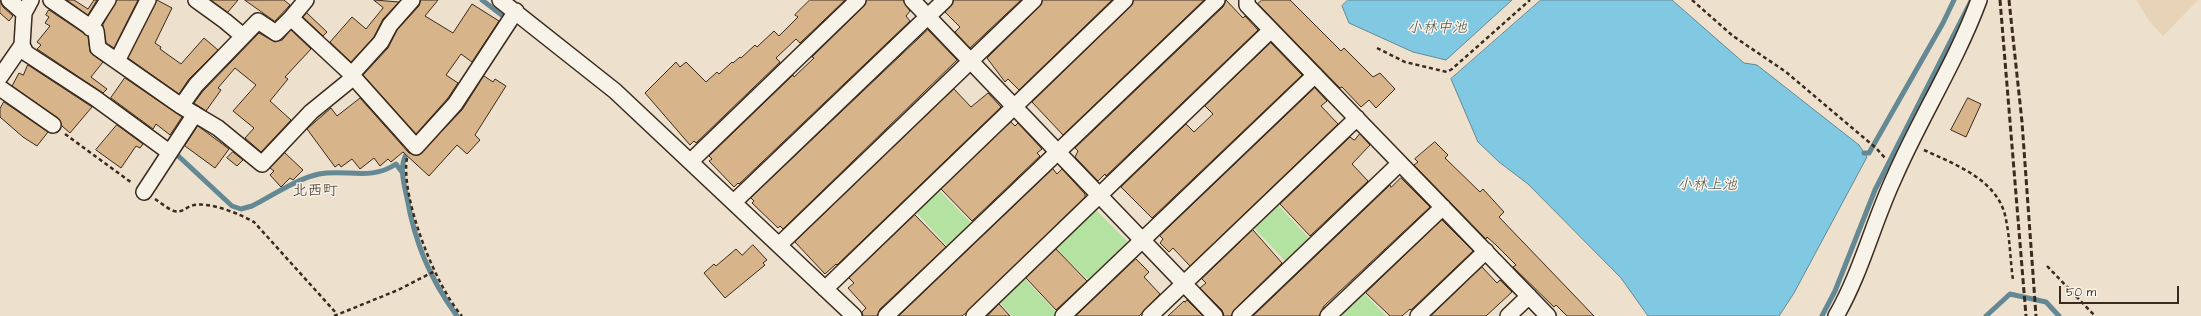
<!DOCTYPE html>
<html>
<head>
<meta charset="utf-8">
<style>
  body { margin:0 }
  #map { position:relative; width:2201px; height:316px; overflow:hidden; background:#ede0cc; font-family:"Architects Daughter",sans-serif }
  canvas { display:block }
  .scale { position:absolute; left:2059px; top:286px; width:120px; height:18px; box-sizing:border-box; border:2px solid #3b2a1e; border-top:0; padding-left:5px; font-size:12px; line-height:14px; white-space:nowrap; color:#3b2a1e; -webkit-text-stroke:3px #f7f3e8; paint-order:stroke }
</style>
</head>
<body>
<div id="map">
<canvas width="2201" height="316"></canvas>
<div class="scale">50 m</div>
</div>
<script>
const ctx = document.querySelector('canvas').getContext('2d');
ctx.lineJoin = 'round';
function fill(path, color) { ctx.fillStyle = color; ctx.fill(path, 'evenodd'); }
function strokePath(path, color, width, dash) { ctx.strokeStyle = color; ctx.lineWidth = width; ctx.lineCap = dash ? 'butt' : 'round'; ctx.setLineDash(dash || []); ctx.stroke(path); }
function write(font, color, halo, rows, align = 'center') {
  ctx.font = font + ' "Architects Daughter","Klee One",sans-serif'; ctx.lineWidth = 3; ctx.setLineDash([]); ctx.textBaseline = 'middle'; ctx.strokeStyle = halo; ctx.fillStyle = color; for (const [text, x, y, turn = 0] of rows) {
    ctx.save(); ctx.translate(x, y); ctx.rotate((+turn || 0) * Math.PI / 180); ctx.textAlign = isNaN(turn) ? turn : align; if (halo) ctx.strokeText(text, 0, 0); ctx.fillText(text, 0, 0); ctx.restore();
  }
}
const built = new Path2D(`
  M2136 0H2198L2163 36 2149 21Z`);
const green = new Path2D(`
  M939 190 973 225 949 248 916 212Z
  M1277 204 1311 240 1287 263 1253 227Z
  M1094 208 1130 244 1090 282 1054 246Z
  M1023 277 1057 313 1054 316H1012L998 301Z
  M1363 292 1386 316H1339Z`);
const water = new Path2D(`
  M1348 0H1512L1446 60 1413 52 1349 23 1342 6Z
  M1541 0H1672L1744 63 1757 65 1859 145 1867 157 1794 293 1779 316H1648L1621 278 1528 184 1499 162 1478 142 1451 79Z`);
const stream = new Path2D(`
  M482 0 507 19 505 21
  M412 146C397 162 403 179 407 198 415 243 430 279 457 316
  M173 151 232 206 241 209 252 206C272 196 296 179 319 174 347 169 371 181 396 164L402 172
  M1864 153H1869L1943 23 1954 0
  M1822 316 1835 291 1875 190 1971 1
  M1986 316 2010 294 2046 302 2059 316`);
const building = new Path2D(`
  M0 0 3 7 13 16 9 21 0 13Z
  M67 0H74L88 9 94 0H97L88 15Z
  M117 0H138L114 48 106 43 103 25Z
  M157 0 172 8 155 43 161 47 160 49 181 64 204 38 218 50 189 79 179 94 128 58Z
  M211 0H238L228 12Z
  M245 0H284L290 5 275 21Z
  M374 0 399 2 383 19 374 37 351 62 330 42 352 17 366 29 383 8Z
  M421 0H438L425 16 453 33 472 4 499 21 472 62 461 54 446 75 458 83 448 98 416 134 363 75 388 48 397 30 419 6Z
  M810 0H845L800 43 796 39 776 58 780 62 696 143 694 141 690 145 645 93 676 62 680 67 686 62 706 82 717 72 719 74 732 62 733 63 740 57 741 58 755 45 757 47 774 31 779 36 798 17 795 15Z
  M867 0H903L910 11 906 16 910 21 739 184 738 183 734 187 709 161 712 159 709 156 793 75 794 77 814 58 812 57 864 6Z
  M954 0H1021L970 48 955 32 960 27 945 12 951 6Z
  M1043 0H1112L1019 90 1008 79 1005 82 987 58 1040 6Z
  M1134 0H1204L1063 135 1032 102 1131 6Z
  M1226 0 1243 18 1245 16 1258 30 1106 176 1105 174 1098 181 1075 157 1078 151 1075 148 1223 7Z
  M1262 0H1290L1341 51 1344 48 1373 77 1380 73 1395 89 1376 108 1369 100 1361 107 1342 87 1340 88 1258 4Z
  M49 10 88 36 90 52 103 62 91 77 107 89 103 93 37 49 41 45 37 42 50 26 45 23 49 17 46 15Z
  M307 13 327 32 323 36 303 17Z
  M291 30 311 49 285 77 288 79 270 101 291 120 261 152 245 138 254 128 233 111 256 85 235 68 218 88 221 90 206 111 194 103 203 91 259 33 275 42 282 40Z
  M928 30 957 60 783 229 780 226 778 228 752 203 754 201 751 198Z
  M1271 43 1302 75 1152 218 1121 187 1186 124 1194 132 1213 114 1205 106Z
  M28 65 92 107 70 133 62 126 58 118 12 86 19 73 23 75Z
  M484 76 493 82 495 79 506 86 475 135 480 140 467 154 457 145 429 176 403 152 391 162 388 159 380 166 374 158 360 169 352 159 341 167 339 164 335 167 307 129 331 108 337 116 360 98 409 153 419 155 462 110Z
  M125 78 182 117 170 135 156 124 153 129 111 98Z
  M1315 88 1327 101 1321 106 1338 124 1190 266 1173 248 1169 252 1160 243 1163 239 1160 236Z
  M954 89 971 107 988 93 1001 107 837 265 836 264 825 274 795 242Z
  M1968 98 1981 104 1966 137 1951 130Z
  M4 102 48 132 37 146 23 137 0 117V109Z
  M1011 122 1015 126 1018 123 1042 149 1037 153 1040 156 972 221 941 189Z
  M117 125 143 144 140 148 136 146 121 168 96 150Z
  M198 126 229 149 215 168 185 146Z
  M1360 134 1370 145 1352 164 1368 181 1310 236 1280 204 1350 137 1354 140Z
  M1435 142 1448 155 1445 158 1480 192 1483 189 1504 212 1499 217 1594 316H1567L1556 305 1554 307 1513 267 1516 265 1496 245 1487 237 1486 239 1414 165 1418 162 1415 159Z
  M233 152 243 160 237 166 227 158Z
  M285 153 303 170 293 180 290 178 281 187 270 175 274 171 270 168Z
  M1053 169 1057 174 1062 169 1085 194V197L966 313 962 316H899Z
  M1401 178 1430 207 1324 306 1319 316H1253L1390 185 1391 187Z
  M915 215 946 247 880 309 877 316H863L862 312 866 308 848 288 854 283 849 278Z
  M1442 220 1473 251 1411 310 1410 309 1402 316H1390L1366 293Z
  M1253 230 1282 263 1234 310 1231 316H1224L1222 310 1200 288 1206 283 1202 279Z
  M753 245 767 260 763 263 765 265 725 298 704 273 714 264 716 266 736 249 742 255Z
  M1056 249 1087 281 1056 310 1026 278Z
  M1136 259 1149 272 1144 277 1160 294 1139 316H1076Z
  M1482 267 1497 283 1500 280 1512 292 1486 316H1431Z
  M1187 300 1203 316H1168L1184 301 1185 302Z
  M999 304 1010 316H988Z`);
const path = new Path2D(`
  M1692 0 1733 36 1786 72 1876 148 1886 159
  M1377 48 1405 62 1447 72 1452 69 1530 0
  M65 134 132 183
  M1924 150C1954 164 1996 179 2005 215 2010 236 2010 259 2013 280
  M407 158C400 197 436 287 462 316
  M155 199C161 203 168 209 174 211 182 213 185 208 191 206 207 200 240 214 254 222L337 314
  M2047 266 2095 316
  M334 316 398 290 435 271`);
const street = new Path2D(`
  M9 0 24 13 22 45 26 53 95 98 169 152
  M51 0 96 31 98 48 181 106 218 128 262 164 311 112 354 77
  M196 0 225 21 243 36
  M500 0 615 91 854 316
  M912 0 1215 316
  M1247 0V5L1548 316
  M24 13 31 0
  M291 18 306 0
  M90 28 108 0
  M117 61 148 0
  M351 75 381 42 390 25 412 0
  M0 77 22 45
  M0 88 53 125
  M181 106 196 85 258 21 276 33 291 18 348 71 416 147 455 104 516 11
  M691 161 858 0
  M144 192 195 114
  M734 202 945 0
  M779 245 1034 0
  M825 289 1125 0
  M886 316 1217 0
  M974 316 1271 30
  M1063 316 1315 75
  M1150 316 1357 118
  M1240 316 1400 163
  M1328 316 1443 207
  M1418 316 1486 251
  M1508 316 1529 296
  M1836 316C1861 273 1873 223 1894 178 1920 118 1956 62 1979 0`);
const rail = new Path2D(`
  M2000 0 2026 316
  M2009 0 2022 122 2036 316`);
const waterNames = [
  ["小林中池",1437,29],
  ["小林上池",1707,186]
];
const neighbourhoodNames = [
  ["北西町",315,192]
];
fill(built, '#e6d3b8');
fill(green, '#b4e2a1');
fill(water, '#81c8e2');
strokePath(water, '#658994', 1);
strokePath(stream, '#658994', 5);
fill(building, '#d7b489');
strokePath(building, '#3b2a1e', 1);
strokePath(street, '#3b2a1e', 18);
strokePath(path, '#3b2a1e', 2.5, [4, 3]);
strokePath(street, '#f7f3e8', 15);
strokePath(rail, '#3b2a1e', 3, [6, 3]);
write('italic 15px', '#4c524f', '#f7f3e8', waterNames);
write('15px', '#3b2a1e', '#f7f3e8', neighbourhoodNames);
</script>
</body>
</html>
